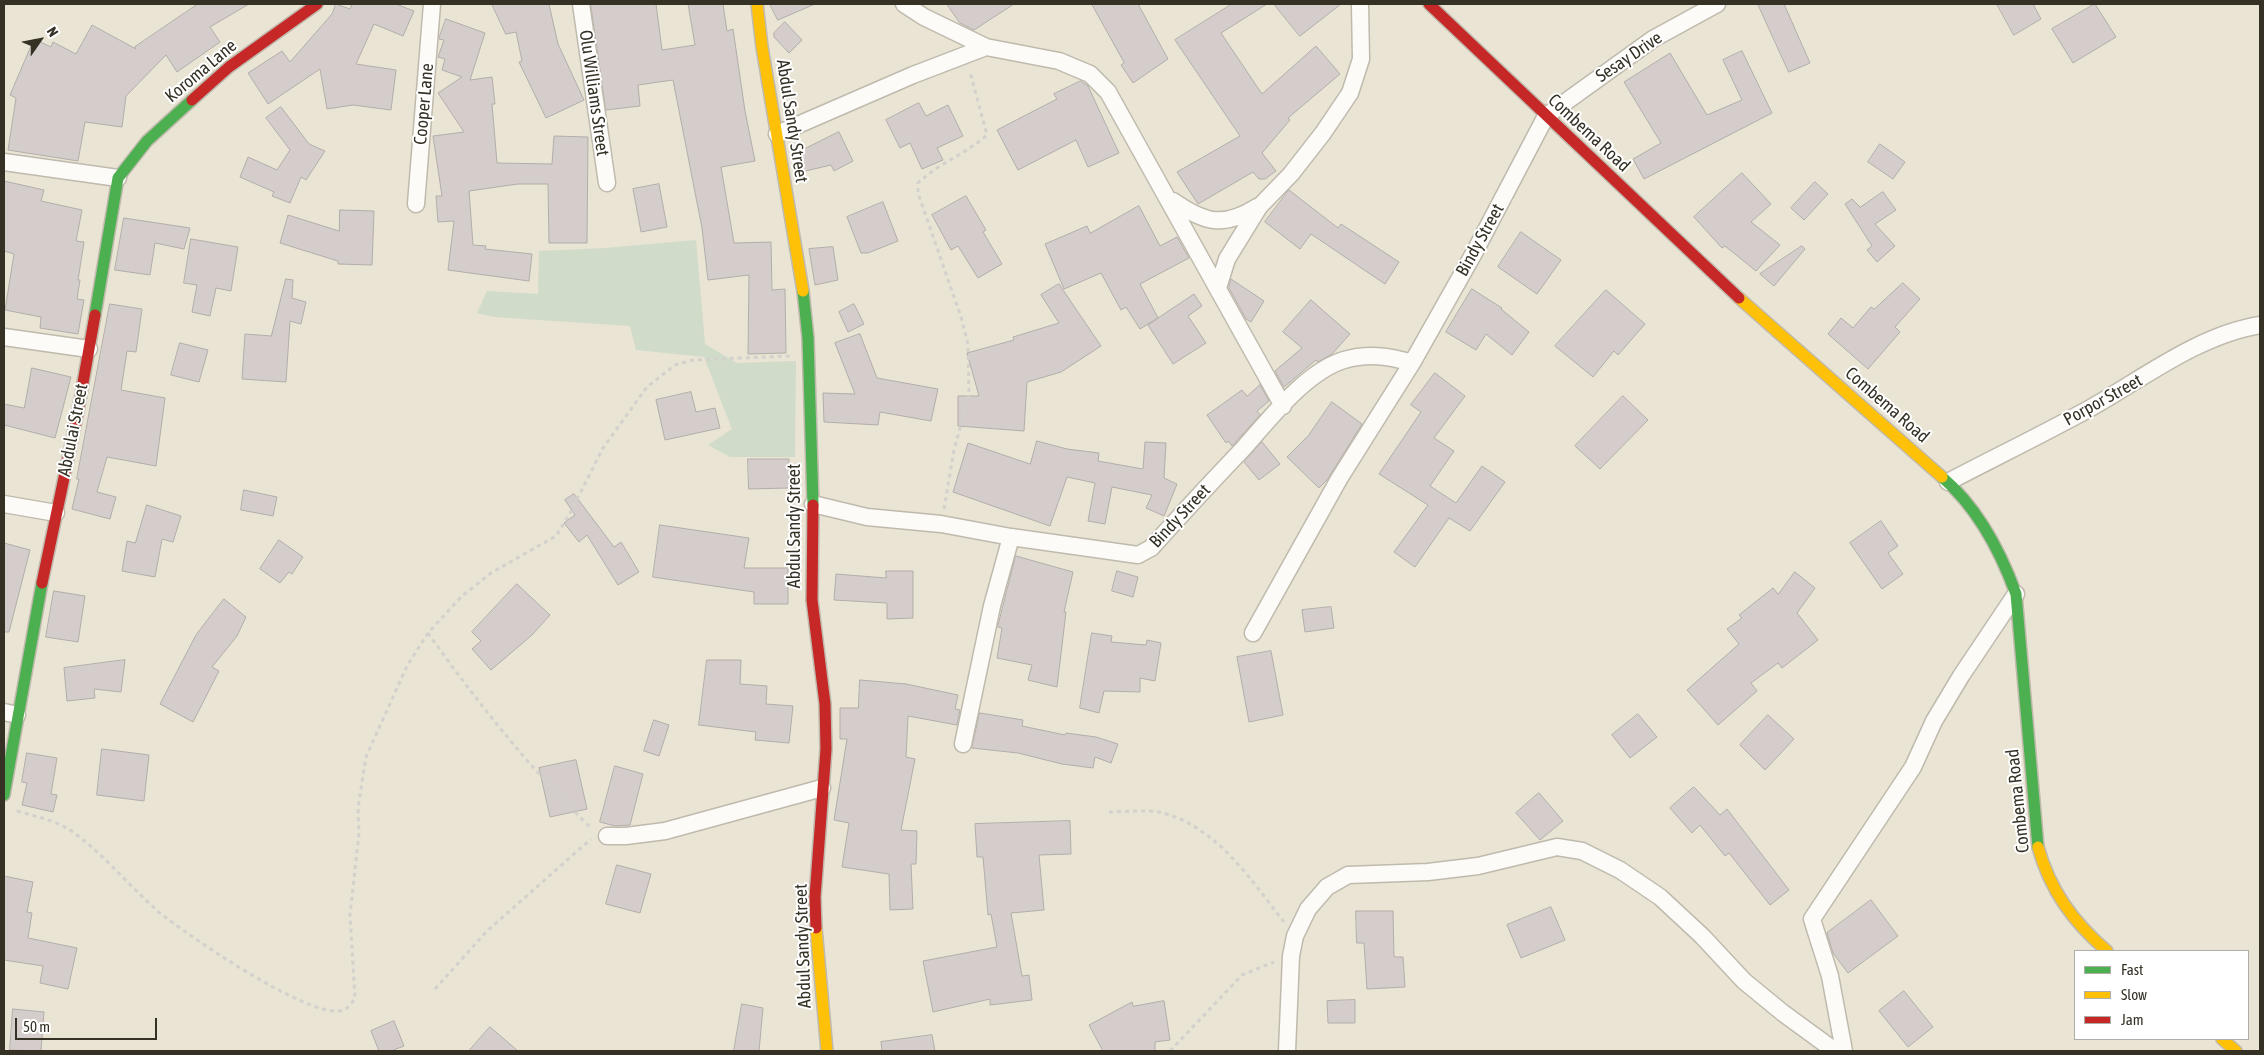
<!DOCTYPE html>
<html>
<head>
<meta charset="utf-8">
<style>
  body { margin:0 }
  #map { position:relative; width:2264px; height:1055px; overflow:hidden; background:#e9e4d3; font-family:"Asap Condensed",sans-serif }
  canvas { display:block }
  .frame { position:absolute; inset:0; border:5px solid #353125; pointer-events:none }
  .legend { position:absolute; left:2074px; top:950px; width:175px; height:90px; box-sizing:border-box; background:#fff; border:1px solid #aeada8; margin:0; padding:6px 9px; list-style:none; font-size:15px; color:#353125 }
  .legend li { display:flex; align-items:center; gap:10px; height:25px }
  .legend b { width:25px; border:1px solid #aeada8 }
  .north { position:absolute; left:15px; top:15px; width:50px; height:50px; -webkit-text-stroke:4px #fff; paint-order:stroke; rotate:57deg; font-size:14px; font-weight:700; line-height:20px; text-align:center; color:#353125 }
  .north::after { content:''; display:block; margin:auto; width:18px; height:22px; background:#353125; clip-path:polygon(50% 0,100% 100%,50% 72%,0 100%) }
  .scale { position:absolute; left:15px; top:1018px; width:142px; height:22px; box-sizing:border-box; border:2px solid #353125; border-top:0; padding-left:6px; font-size:15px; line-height:18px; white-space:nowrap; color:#353125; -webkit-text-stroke:4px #fff; paint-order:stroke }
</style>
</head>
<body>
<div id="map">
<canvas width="2264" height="1055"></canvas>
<div class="frame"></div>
<ul class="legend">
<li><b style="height:6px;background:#4caf50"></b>Fast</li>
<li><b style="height:6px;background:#ffc107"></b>Slow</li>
<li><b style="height:6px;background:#c62828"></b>Jam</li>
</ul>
<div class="north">N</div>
<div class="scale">50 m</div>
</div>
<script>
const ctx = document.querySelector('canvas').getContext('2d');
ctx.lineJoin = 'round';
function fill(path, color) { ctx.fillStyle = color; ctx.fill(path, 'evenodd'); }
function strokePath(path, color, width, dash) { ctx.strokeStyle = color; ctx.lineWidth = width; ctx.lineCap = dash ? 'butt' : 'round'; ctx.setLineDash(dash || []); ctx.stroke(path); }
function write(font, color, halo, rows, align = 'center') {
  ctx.font = font + ' "Asap Condensed",sans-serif'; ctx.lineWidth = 4; ctx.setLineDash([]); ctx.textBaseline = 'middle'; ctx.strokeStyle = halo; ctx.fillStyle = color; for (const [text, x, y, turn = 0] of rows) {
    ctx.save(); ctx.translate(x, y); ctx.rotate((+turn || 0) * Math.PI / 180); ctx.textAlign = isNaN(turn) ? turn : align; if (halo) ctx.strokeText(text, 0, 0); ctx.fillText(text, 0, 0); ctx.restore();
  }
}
const green = new Path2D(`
  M696 240 705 344 737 363 796 361 795 457H730L708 445 732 429 704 357 636 350 630 326 494 317 477 313 487 291 538 294 539 251 605 248Z`);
const building = new Path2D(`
  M198 4H249L210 27 220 42 177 72 166 55 126 96 122 127 85 122 78 161 8 150 16 98 10 95 34 39 51 47 53 42 76 54 92 25 136 49 135 47Z
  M336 4 350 9 352 4H396L414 11 403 36 374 24 356 64 396 70 391 110 353 105 327 109 320 69 268 104 248 73 282 51 290 62 332 14Z
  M492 4H549L558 44 584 100 546 118 519 62 522 61 516 32 506 34Z
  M591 4H656L662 50 695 45 688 4H723L727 31 733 29 745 111 755 161 721 167 734 243 771 242 772 290 785 289 786 353 748 354 749 275 708 280 702 228 673 80 638 85 640 106 606 110Z
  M770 4H815L778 20Z
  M947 4H1014L974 30 960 23Z
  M1092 4H1138L1168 59 1133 83 1121 65 1124 63Z
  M1232 4H1267L1221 33 1262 94 1316 46 1340 74 1288 118 1290 120 1262 153 1276 171 1265 179H1259L1253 172 1198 204 1177 172 1240 136 1175 40Z
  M1274 4H1341L1300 36Z
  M1758 4H1784L1810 63 1789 72Z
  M1997 4H2033L2041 19 2014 35Z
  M2095 4 2116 37 2073 63 2052 29Z
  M446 19 485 33 470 80 492 77 495 104H492L497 163 552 164 554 136 588 137 587 243H549L548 184H518L469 191 473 245 486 246 485 249 532 254 529 281 448 270 454 221 438 222 436 196H442L433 136 464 132 438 93 462 77 442 70 445 59 438 57 444 40 439 39Z
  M785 22 802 40 789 53 774 37V33Z
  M1742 51 1772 113 1644 179 1633 159 1661 143 1624 82 1670 53 1707 115 1742 100 1723 60Z
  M1081 81 1088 86 1119 153 1088 167 1076 140 1018 170 997 130 1057 99 1054 94Z
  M919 103 926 116 948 105 963 136 937 148 943 160 922 169 910 143 900 148 886 120Z
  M281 107 309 144 325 151 306 180 301 177 290 203 272 196 274 192 240 177 248 157 277 170 290 150 266 118Z
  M839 132 853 161 834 171 831 165 797 173 793 152 806 148Z
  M1880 144 1905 162 1893 179 1868 162Z
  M1742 173 1771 204 1751 222 1780 245 1756 271 1725 246 1722 248 1694 217Z
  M4 181 44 190 41 201 82 210 76 241 84 242 78 280H80L77 299 84 300 78 334 40 328 41 317 5 310 14 254 4 251Z
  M1815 182 1828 194 1804 220 1791 208Z
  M659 184 667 227 641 232 633 189Z
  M1289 190 1338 228 1341 224 1399 262 1385 284 1311 234 1300 249 1265 222Z
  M1883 192 1896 210 1875 224 1895 246 1877 262 1867 250 1872 246 1845 204 1852 199 1860 207Z
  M966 196 986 230 983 232 1002 264 978 278 958 246 951 250 932 215Z
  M883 202 898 241 868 253H861L847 217Z
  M1139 206 1160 246 1177 237 1189 258 1140 284 1158 318 1194 294 1202 306 1188 316 1206 343 1173 364 1148 325 1158 318 1140 329 1126 307 1121 310 1101 273 1064 289 1045 244 1087 226 1090 233Z
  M340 210 374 211 372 265 338 264V261L280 243 288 215 339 231Z
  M124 218 190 228 184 249 155 243 150 275 115 270Z
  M1521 232 1561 260 1537 294 1498 267Z
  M191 239 238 247 231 291 216 288 210 316 192 312 197 285 184 283Z
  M1802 246 1805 249 1774 286 1760 274Z
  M833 247 838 280 815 285 809 249Z
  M286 279 293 280 292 298 306 302 301 324 290 321 286 382 242 379 245 334 271 336Z
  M1231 279 1264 301 1251 322 1246 319 1229 288Z
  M1903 283 1920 299 1895 327 1900 332 1868 369 1828 334 1841 318 1853 328 1871 307 1874 309Z
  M1059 284 1101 346 1061 372 1027 382 1024 431 958 426V396H979L967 353 1014 340 1013 337 1059 323 1041 295Z
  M1472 289 1502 308 1501 309 1529 332 1512 355 1486 334 1476 350 1446 332Z
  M1606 290 1645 324 1618 355 1614 351 1593 377 1555 346Z
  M1311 300 1350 334 1332 354 1318 362 1316 360 1284 387 1275 371 1302 348 1283 332Z
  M110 304 142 309 136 352 127 351 121 390 165 398 156 466 107 457 97 492 116 497 110 519 72 509 79 479H77Z
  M854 304 864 324 848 332 839 312Z
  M860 334 877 378 938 389 931 421 880 412 878 425 824 422 823 393 855 394 835 343Z
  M180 343 208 350 199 382 171 375Z
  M32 368 71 377 55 438 4 425V404L24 408Z
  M1435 373 1465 396 1434 438 1454 451 1430 486 1456 503 1482 466 1505 482 1470 531 1449 518 1415 567 1394 552 1428 505 1379 474 1421 412 1411 405Z
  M1260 385 1269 401 1257 411 1260 415 1232 446 1228 441 1226 443 1207 415 1242 390 1247 396Z
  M691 392 696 412 715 408 720 428 665 440 656 400Z
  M1623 396 1648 420 1600 469 1575 446Z
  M1332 402 1362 424 1327 480 1319 488 1287 457 1308 436Z
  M1037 441 1067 449 1099 453 1098 461 1143 469 1145 442 1166 443 1164 478 1177 484 1164 516 1146 508 1152 495 1112 487 1105 524 1088 521 1095 483 1067 477 1050 526 953 492 968 443 1030 464Z
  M1262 442 1280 464 1259 480 1244 462Z
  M748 459H789V488L749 489Z
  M244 490 277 497 273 516 241 510Z
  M574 494 614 547 621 542 639 572 618 585 587 535 579 542 564 523 575 515 565 500Z
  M147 505 181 516 173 542 162 539 155 577 122 571 127 541 135 543Z
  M1881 521 1898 546 1888 553 1903 574 1882 589 1850 543Z
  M660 525 749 538 744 568H788V604H754V592L653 577Z
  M279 540 303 557 292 574 289 572 280 583 260 569Z
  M4 543 30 550 9 632H4Z
  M1016 556 1073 572 1064 612H1066L1057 687 1028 680 1032 665 997 658 1002 628 998 627Z
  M886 571H913V618L887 619V603L834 600 836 574 886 578Z
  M1117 571 1138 577 1133 597 1112 591Z
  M1795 572 1815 588 1797 613 1818 640 1782 668 1778 663 1751 683 1757 691 1718 725 1687 690 1739 644 1727 629 1742 618 1739 615 1773 588 1778 594Z
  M517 584 550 615 532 635 491 670 472 649 481 641 472 632Z
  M54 591 85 596 78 642 46 637Z
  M224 599 246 617 237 636 212 667 219 671 193 722 160 704 196 635Z
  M1331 607 1334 628 1305 632 1302 610Z
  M1092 633 1112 636 1111 642 1146 645 1147 640 1161 643 1155 681 1140 678V692L1104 691 1099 713 1080 708Z
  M1271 651 1283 715 1249 722 1237 657Z
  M125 660 121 692 94 689 95 698 67 701 64 668Z
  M707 660H741L740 684 767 686 766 704 793 706 789 743 755 740 756 732 699 725Z
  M860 680 906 684 958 695 955 709 960 710 957 725 908 716 906 757 915 759 901 830 917 831 916 864H911L913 909 890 910 889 874 842 867 849 823 834 820 847 739H840V708H858Z
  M980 713 1023 720 1022 726 1065 735 1066 733 1096 737 1118 744 1111 763 1095 757 1093 768 1062 764 1018 753 972 748Z
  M1638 714 1657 737 1630 758 1612 735Z
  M1768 715 1794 739 1765 770 1740 745Z
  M654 720 669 725 659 756 644 751Z
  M102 749 149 755 144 801 97 795Z
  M27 753 57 758 51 794 57 795 53 812 22 805 27 783 22 782Z
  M576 760 587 809 550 817 539 768Z
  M615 766 643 774 630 825 615 826 600 822Z
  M1694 787 1720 815 1727 809 1789 890 1770 905 1729 853 1725 856 1700 825 1692 833 1670 808Z
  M1539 793 1563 821 1540 840 1516 813Z
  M1070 821 1071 854 1039 855 1044 910 1011 913 1022 976 1029 975 1032 1000 990 1005V999L933 1012 923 961 997 947 991 914 988 915 983 857H977L975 824Z
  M617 865 651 874 640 913 606 904Z
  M4 876 33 882 27 912 32 913 28 938 77 948 68 989 40 983 43 966 4 960Z
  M1871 900 1898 936 1848 973 1833 953 1827 933Z
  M1551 907 1565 940 1521 958 1507 925Z
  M1356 911H1393L1394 957H1403L1405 987 1367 989 1364 943H1357Z
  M1904 991 1933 1027 1908 1047 1879 1011Z
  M1355 1000V1023H1328L1327 1001Z
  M1164 1001 1170 1040 1155 1042V1051H1103L1089 1025 1132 1002 1133 1006Z
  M742 1004 763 1008 759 1051H734Z
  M13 1009 44 1012 41 1051 10 1050Z
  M394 1021 404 1046 391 1051H379L371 1031Z
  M490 1027 518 1051H469Z
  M932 1035 935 1051H882L881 1042Z`);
const path = new Path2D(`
  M944 509 954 450 969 395 968 344 961 317 918 193V183C939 163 966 154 987 135L970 72
  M428 633C477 702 531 770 592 829
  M17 811C38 817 59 821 77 835 107 858 131 888 160 913 190 937 303 1014 338 1011 347 1011 351 1004 355 998L350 915 359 833 358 808 366 757 407 666 428 633 462 596 491 573 556 536 569 515 603 448 647 387 675 365 693 360 790 356
  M1109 812C1126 812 1147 809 1163 813 1218 828 1251 880 1284 922
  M435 989 487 931 591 839
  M1170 1051 1242 975 1274 962`);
const street = new Path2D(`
  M581 4 607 183
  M904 4 924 17 986 47 1059 61 1090 74 1108 92 1283 406
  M777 134 913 75 986 47
  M4 162 118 178
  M1173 201C1205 223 1223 228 1257 207
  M416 204 432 4
  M1218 288 1227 259 1259 207 1291 174 1323 133 1350 93 1361 59 1360 4
  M4 337 89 349
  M1948 482C1994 458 2041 435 2087 410 2141 380 2198 335 2260 325
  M4 504 56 513
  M813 504 867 517 941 524 1011 537 1138 555 1151 548C1181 515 1211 482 1242 450 1269 420 1305 372 1344 360 1368 353 1389 356 1412 363
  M1253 633 1339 479 1412 363 1474 253 1546 116 1653 39 1717 4
  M4 712 17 715
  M963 744 992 606 1011 537
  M607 836H626L665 831 822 788
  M1287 1051 1291 956 1295 936 1308 909 1327 887 1348 875 1428 872 1478 866 1557 847 1582 851 1620 870 1660 897 1702 936 1744 981 1783 1013 1835 1051
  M1844 1051 1830 976 1812 919 1913 767 1934 721 1961 676 2016 594`);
const fast = new Path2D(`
  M803 291 808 338 813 505
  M95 315 118 178 147 141 192 100
  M1942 477C1978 508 2000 550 2016 594L2038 847
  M4 795 42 583`);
const slow = new Path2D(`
  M757 4 762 47 803 291
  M1739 298 1942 477
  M2038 847C2050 890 2073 922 2107 951
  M816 928 827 1051
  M2222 1039 2236 1051`);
const jam = new Path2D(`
  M1429 4 1739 298
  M192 100 229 67 317 4
  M813 505 812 600 825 704 826 749 815 897 816 928
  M42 583 78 411 95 315`);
const streetNames = [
  ["Sesay Drive",1629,57,-34],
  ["Koroma Lane",201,71,-40],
  ["Olu Williams Street",594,93,82],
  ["Cooper Lane",424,104,-85],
  ["Abdul Sandy Street",792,121,81],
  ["Combema Road",1589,133,43],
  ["Bindy Street",1480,240,-61],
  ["Porpor Street",2103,400,-29],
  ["Combema Road",1887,405,41],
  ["Abdulai Street",73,430,-79],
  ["Bindy Street",1180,516,-47],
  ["Abdul Sandy Street",794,526,-90],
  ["Combema Road",2018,801,-96],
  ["Abdul Sandy Street",803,946,-92]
];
fill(green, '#d1dbca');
fill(building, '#d4cdcb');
strokePath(building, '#b3adaa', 1);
strokePath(street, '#bfbaad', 19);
strokePath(fast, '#bfbaad', 14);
strokePath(slow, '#bfbaad', 14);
strokePath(jam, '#bfbaad', 14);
strokePath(path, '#d3d1cc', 3, [4, 4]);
strokePath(street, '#fcfbf8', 16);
strokePath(fast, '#4caf50', 11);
strokePath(slow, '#ffc107', 11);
strokePath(jam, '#c62828', 11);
write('18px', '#353125', '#fff', streetNames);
</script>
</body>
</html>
